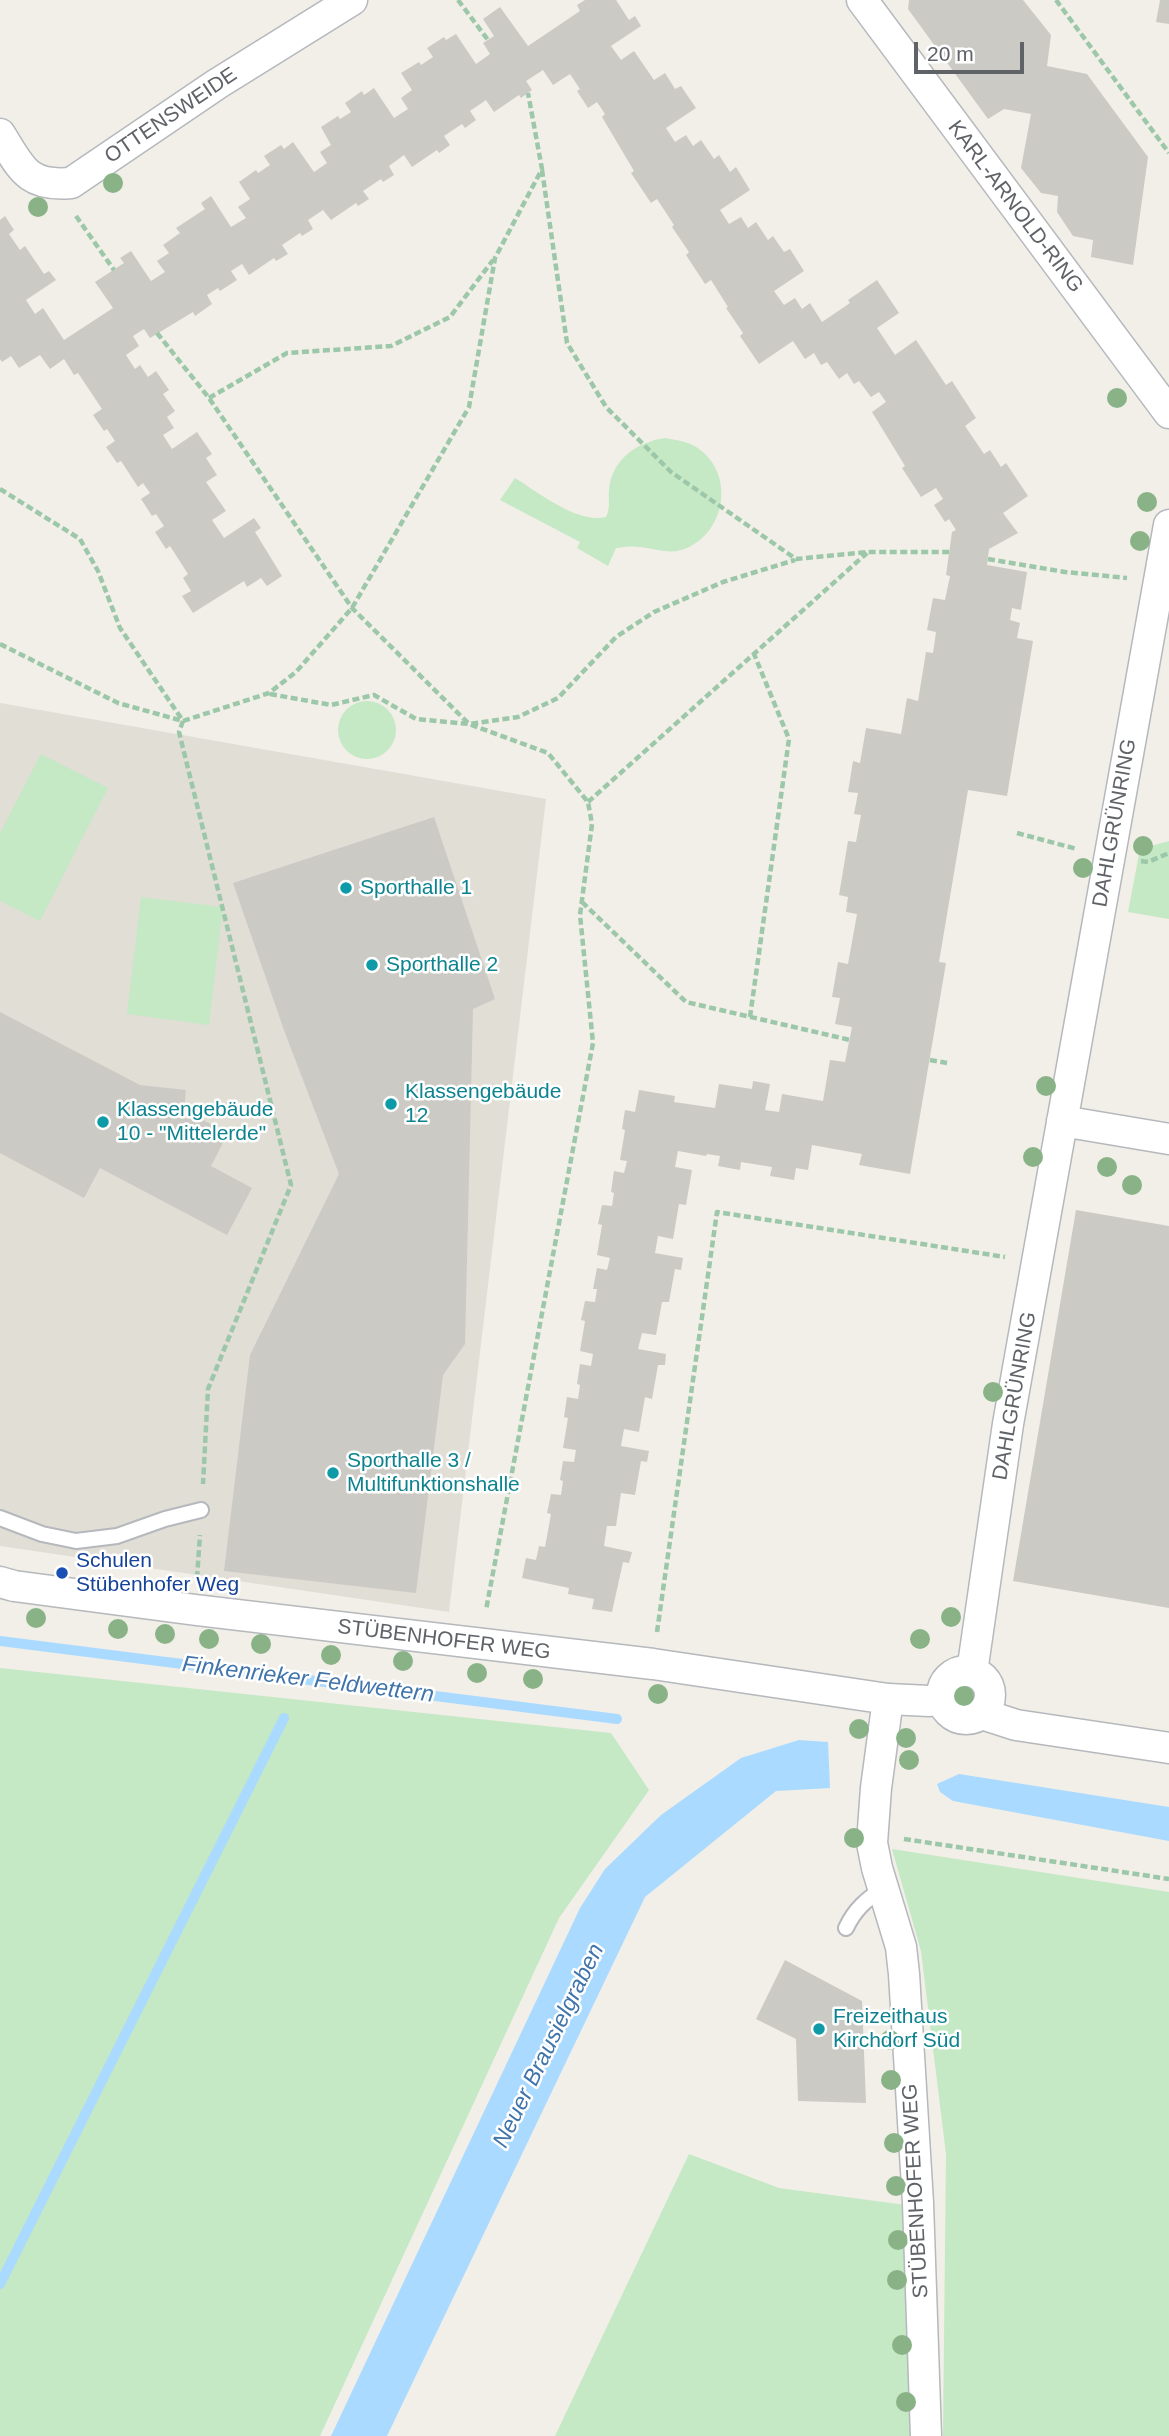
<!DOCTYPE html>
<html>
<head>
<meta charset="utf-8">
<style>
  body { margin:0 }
  #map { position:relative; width:1169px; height:2436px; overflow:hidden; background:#f1efe8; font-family:Arial,sans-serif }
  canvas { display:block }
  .scale { position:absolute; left:914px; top:42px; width:110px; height:32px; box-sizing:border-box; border:4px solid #5f6368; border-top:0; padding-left:9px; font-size:21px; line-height:24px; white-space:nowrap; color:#5f6368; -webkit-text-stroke:5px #fff; paint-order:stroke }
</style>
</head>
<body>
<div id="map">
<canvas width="1169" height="2436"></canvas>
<div class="scale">20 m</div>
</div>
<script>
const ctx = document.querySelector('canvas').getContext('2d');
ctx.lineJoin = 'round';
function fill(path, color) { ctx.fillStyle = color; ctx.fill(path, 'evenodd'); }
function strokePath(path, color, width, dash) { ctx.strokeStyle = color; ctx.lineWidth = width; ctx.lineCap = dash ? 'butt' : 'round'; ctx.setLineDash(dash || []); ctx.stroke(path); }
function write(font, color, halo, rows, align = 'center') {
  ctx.font = font + ' Arial,sans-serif'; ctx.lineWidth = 5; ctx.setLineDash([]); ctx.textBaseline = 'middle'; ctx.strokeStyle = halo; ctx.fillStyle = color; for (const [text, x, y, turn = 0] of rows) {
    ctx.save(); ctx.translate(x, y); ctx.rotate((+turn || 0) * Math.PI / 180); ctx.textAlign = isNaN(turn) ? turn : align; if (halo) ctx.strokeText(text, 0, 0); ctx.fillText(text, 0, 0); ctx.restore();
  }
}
const education = new Path2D(`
  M0 703 546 799 449 1612 0 1546Z`);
const green = new Path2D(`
  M665 438C676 440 686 441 696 447 733 470 728 526 691 546 671 557 658 548 638 547 631 546 624 547 616 548L608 566 577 548 580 542 500 500 515 478C539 493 578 524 606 517 611 507 608 500 609 490 612 459 637 442 665 438Z
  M338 730a29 29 0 1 1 58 0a29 29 0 1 1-58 0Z
  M41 754 108 788 40 921 0 901V833Z
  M1169 841V919L1128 912 1140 849Z
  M141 897 223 907 209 1025 127 1014Z
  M0 1668 611 1733 649 1790 559 1918 320 2436H0Z
  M892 1849 1169 1892V2436H943L946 2154 921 1951Z
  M689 2154 779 2188 913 2206 911 2436H555Z`);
const water = new Path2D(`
  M799 1740 828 1742 830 1788 776 1791 645 1897 387 2436H331L580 1908 605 1869 661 1815 741 1758Z
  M959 1774 1169 1807V1841L953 1801 940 1792 937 1784Z`);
const stream = new Path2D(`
  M0 1641 617 1719
  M0 2284 284 1718`);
const building = new Path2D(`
  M585 0H616L629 20 635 16 641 26 611 46 621 60 634 51 654 80 665 73 675 89 681 86 696 108 666 128 675 142 686 135 693 146 701 140 714 159 719 155 730 172 736 167 750 190 720 210 729 224 741 217 748 228 756 222 768 240 773 236 784 252 790 249 804 271 774 291 784 305 795 298 802 309 810 303 822 322 850 303 848 300 877 280 899 313 877 328 895 355 916 340 946 385 952 381 976 418 965 426 984 454 990 450 1001 467 1006 463 1028 496 1003 513 1018 533 989 549 987 565 1027 572 1021 610 1012 608 1010 620 1020 623 1017 638 1033 641 1007 796 968 790 939 962 946 963 910 1174 859 1165 862 1154 812 1145 808 1170 796 1168 794 1180 770 1176 772 1167 741 1162 740 1170 718 1166 720 1156 707 1154 706 1156 678 1151 675 1167 692 1170 686 1205 679 1204 673 1239 658 1236 655 1253 683 1258 681 1270 675 1269 669 1302H662L656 1335 642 1333 638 1349 666 1354 665 1365H658L652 1399 645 1397 639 1432 624 1429 621 1446 649 1451 647 1462 641 1461 635 1495 621 1493 616 1526H607L604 1546 632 1552 629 1563 623 1562 612 1612 592 1609 594 1599 568 1594 569 1588 522 1578 526 1558 536 1560 539 1546 545 1547 551 1514 547 1513 551 1494 561 1495 563 1481 560 1480 563 1461 574 1462 576 1450 563 1448 568 1418 564 1417 567 1397 578 1399 580 1385 577 1384 580 1364 591 1366 593 1354 580 1351 585 1321 581 1320 585 1301 595 1302 597 1289H593L597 1268 607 1270 610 1258 597 1255 602 1225 598 1224 602 1205 612 1206 614 1193 611 1192 614 1171 624 1173 627 1161 620 1160 625 1130 622 1129 625 1110 635 1112 639 1090 675 1096 674 1102 715 1108 719 1084 752 1089 753 1081 770 1084 765 1110 779 1112 782 1094 823 1101 830 1060 845 1062 852 1027 835 1024 840 998 832 997 838 962 848 964 857 914 846 912 848 897 839 895 848 841 856 842 861 815 854 814 858 793 848 792 853 761 860 763 866 728 901 734 907 698 918 701 926 652 933 653 936 632 927 630 933 598 945 600 950 576 946 575 952 532 956 530 949 519 945 522 934 505 943 499 936 488 921 497 902 468 905 466 872 412 886 402 879 392 871 397 859 381 854 384 847 373 839 379 827 362 821 365 814 353 805 359 793 341 759 364 740 336 743 333 726 308 728 307 711 280 705 284 686 255 689 252 672 227 674 225 657 199 651 203 631 173 634 171 602 117 605 114 597 102 588 108 577 91 580 89 570 74 553 85 543 70 526 81 532 90 521 98 519 95 494 112 486 100 470 111 476 120 465 128 462 124 444 136 450 145 439 153 437 150 412 167 404 155 389 166 394 175 383 182 381 179 363 191 369 199 358 206 356 203 331 220 323 210 308 220 313 229 302 236 300 233 282 245 288 254 276 261 274 258 249 275 242 264 231 271 237 280 220 291 218 288 207 295 212 304 195 316 193 312 150 338 144 329 133 336 139 346 126 355 135 369 140 365 148 377 156 371 169 390 163 394 175 411 167 417 174 428 163 435 172 449 197 432 212 454 206 458 217 475 206 482 226 511 212 520 224 538 254 518 261 528 255 532 282 576 267 586 261 578 247 587 244 581 193 613 182 596 191 591 183 578 188 574 170 546 166 549 155 532 164 526 156 514 152 516 141 499 150 493 143 483 138 487 121 461 117 463 106 447 115 441 107 429 104 431 93 415 102 409 78 373 74 375 64 359 50 369 40 355 19 368 11 356 2 362 0 359V220L5 216 14 230 9 234 20 250 25 246 44 274 49 271 56 280 26 300 35 314 43 308 64 340 113 308 95 282 124 263 120 258 131 251 151 281 165 272 157 261 169 253 163 245 180 233 176 228 205 209 201 203 211 196 231 227 246 218 238 207 250 199 239 182 256 170 258 173 270 165 264 156 281 145 284 149 293 142 314 172 327 163 320 152 331 145 321 127 338 116 340 119 351 112 345 103 362 91 364 95 374 88 394 118 408 109 401 98 412 90 401 73 419 62 421 65 433 57 427 48 444 37 446 40 456 34 476 64 490 54 483 43 494 36 483 19 500 7 528 46 580 11 577 5Z
  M909 0H1023L1051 35 1047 66 1087 74 1148 157 1133 265 1091 257 1093 240 1073 236 1057 212 1058 196 1041 193 1021 168 1031 114 1004 109 988 119 908 9Z
  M1160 0H1169V24L1156 22Z
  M434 817 495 999 473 1009 465 1344 443 1375 416 1593 224 1571 250 1355 339 1174 285 1033 233 883Z
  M0 1012 140 1085 186 1090 184 1110 228 1133 211 1166 252 1188 227 1235 100 1168 84 1198 0 1153Z
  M1076 1210 1169 1226V1608L1013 1581Z
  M785 1960 862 2001 866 2103 798 2101 796 2039 756 2019Z`);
const path = new Path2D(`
  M458 0 488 40
  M1056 0 1169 153
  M542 170 567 343 606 407 671 472 796 559 868 552H949
  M76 216 114 270
  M157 333 209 398 352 608 469 724 548 753 588 802 592 824 580 915 593 1043 486 1610
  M209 398 287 353 391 346 450 317 493 260
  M0 489 80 539 98 571 120 628 183 721 179 732 291 1185 208 1389 203 1484
  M988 559 1065 572 1127 578
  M0 644 118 703 183 721 269 693 296 672 352 608 469 407 495 258 542 169 528 93
  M270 694 331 705 374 695 416 719 469 724 518 717 558 698 616 637 654 612 723 582 795 560
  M588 802 867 553
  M1017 833 1077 849
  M1141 861 1148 862 1169 853
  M582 902 686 1002 850 1040
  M750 1017 789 739 754 654
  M930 1060 947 1063
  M197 1578 200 1535
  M657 1632 717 1212 1005 1257
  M904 1839 1169 1879`);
const service = new Path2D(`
  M0 1518 42 1534 76 1541 117 1536 165 1519 201 1510
  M846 1928C855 1909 866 1900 883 1888`);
const minor = new Path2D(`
  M862 0 1169 413
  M0 134C21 167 26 187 71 183L217 84 352 0
  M1062 1121 1169 1139
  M0 1582 14 1586 196 1610 653 1664 888 1699 929 1701 942 1699
  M942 1695a24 24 0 1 1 48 0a24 24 0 1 1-48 0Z
  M972 1672 1008 1424 1169 525
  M888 1699 876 1788 872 1843 877 1868 901 1947 904 1974 918 2203 926 2436
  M982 1714 1016 1725 1169 1748`);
const trees = [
  [113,183],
  [38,207],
  [1117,398],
  [1147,502],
  [1140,541],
  [1143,846],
  [1083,868],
  [1046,1086],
  [1033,1157],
  [1107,1167],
  [1132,1185],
  [993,1392],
  [951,1617],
  [36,1618],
  [118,1629],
  [165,1634],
  [209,1639],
  [920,1639],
  [261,1644],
  [331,1655],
  [403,1661],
  [477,1673],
  [533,1679],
  [658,1694],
  [964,1696],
  [859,1729],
  [906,1738],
  [909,1760],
  [854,1838],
  [890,2040],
  [891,2080],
  [894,2143],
  [896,2186],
  [898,2240],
  [897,2280],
  [902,2345],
  [906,2402]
];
const markers = [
  [346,888,7,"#0f9aa8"],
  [372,965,7,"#0f9aa8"],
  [391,1104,7,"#0f9aa8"],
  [103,1122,7,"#0f9aa8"],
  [333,1473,7,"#0f9aa8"],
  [62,1573,7,"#1a4fb4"],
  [819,2029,7,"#0f9aa8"]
];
const streetNames = [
  ["OTTENSWEIDE",171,116,-34],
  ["KARL-ARNOLD-RING",1015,207,53],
  ["DAHLGRÜNRING",1115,823,-80],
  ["DAHLGRÜNRING",1015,1396,-80],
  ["STÜBENHOFER WEG",444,1640,7],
  ["STÜBENHOFER WEG",916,2191,-93]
];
const cultureNames = [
  ["Sporthalle 1",360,888],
  ["Sporthalle 2",386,965],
  ["Klassengebäude",405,1092],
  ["12",405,1116],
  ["Klassengebäude",117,1110],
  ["10 - \"Mittelerde\"",117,1134],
  ["Sporthalle 3 /",347,1461],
  ["Multifunktionshalle",347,1485],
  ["Freizeithaus",833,2017],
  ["Kirchdorf Süd",833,2041]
];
const transitNames = [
  ["Schulen",76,1561],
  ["Stübenhofer Weg",76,1585]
];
const waterNames = [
  ["Finkenrieker Feldwettern",308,1680,7],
  ["Neuer Brausielgraben",549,2046,-64]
];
fill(education, '#e1ded6');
fill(green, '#c5e8c5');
fill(water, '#aadaff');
strokePath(stream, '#aadaff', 10);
fill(building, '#cccac5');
strokePath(service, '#b5b8bc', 18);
strokePath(minor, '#b5b8bc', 33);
strokePath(path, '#9cc7a9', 4.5, [7, 3.5]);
strokePath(service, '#fff', 14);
strokePath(minor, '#fff', 30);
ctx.fillStyle = '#89b387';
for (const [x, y] of trees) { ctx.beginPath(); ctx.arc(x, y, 10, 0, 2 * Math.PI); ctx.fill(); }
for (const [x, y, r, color] of markers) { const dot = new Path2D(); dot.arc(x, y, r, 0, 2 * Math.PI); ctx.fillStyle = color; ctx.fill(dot); strokePath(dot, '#fff', 2.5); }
write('21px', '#5f6368', '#fff', streetNames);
write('21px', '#0d838f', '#fff', cultureNames, 'left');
write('21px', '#164399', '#fff', transitNames, 'left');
write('italic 23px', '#4174aa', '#fff', waterNames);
</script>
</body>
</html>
